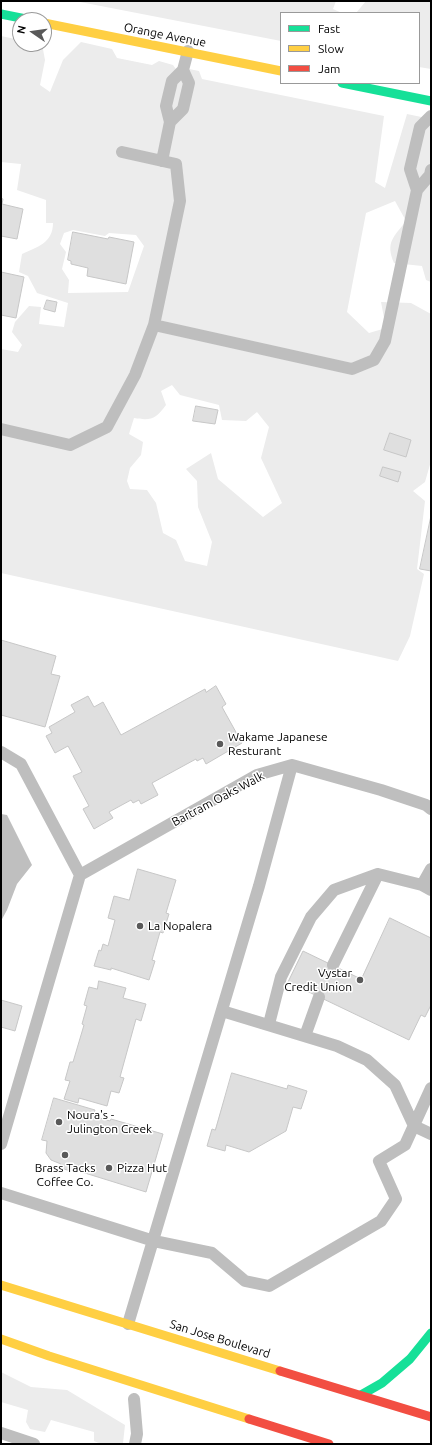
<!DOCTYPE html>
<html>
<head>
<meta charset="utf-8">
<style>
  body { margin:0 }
  #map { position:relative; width:432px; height:1445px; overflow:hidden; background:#fff; font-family:Ubuntu,sans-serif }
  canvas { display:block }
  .frame { position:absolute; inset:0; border:2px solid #000; pointer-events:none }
  .legend { position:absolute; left:280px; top:12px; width:140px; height:72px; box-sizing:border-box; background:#fff; border:1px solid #999; margin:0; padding:5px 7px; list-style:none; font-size:12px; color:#000 }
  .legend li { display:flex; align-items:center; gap:8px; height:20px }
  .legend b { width:20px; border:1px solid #999 }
  .north { position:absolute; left:12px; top:12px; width:40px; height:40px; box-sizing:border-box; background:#fff; border:1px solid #999; border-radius:50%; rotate:283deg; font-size:11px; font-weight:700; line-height:16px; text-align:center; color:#000 }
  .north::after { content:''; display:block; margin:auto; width:14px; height:18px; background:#595959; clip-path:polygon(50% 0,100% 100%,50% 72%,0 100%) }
</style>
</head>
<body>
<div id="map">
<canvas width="432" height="1445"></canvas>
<div class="frame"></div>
<ul class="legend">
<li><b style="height:5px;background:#16e098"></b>Fast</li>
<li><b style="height:5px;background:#ffcf43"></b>Slow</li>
<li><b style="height:5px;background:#f24e42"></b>Jam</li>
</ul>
<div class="north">N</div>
</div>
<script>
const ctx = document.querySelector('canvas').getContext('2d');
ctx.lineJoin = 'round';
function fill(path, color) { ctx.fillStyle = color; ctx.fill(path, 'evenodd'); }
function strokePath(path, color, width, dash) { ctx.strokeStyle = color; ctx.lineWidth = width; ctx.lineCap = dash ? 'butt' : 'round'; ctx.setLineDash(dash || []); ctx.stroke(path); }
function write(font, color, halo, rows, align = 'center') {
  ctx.font = font + ' Ubuntu,sans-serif'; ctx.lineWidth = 3; ctx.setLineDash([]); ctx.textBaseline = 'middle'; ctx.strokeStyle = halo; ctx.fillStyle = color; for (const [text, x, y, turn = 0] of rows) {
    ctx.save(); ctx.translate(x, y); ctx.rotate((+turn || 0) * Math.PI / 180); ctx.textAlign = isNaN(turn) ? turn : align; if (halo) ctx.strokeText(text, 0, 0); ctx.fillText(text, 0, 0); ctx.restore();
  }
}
const green = new Path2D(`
  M75 1H336L333 9 342 13H281V41Z
  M366 1H431V69L419 67V13H356Z
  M1 36 20 40V44H42L45 60 40 85 50 92 63 60 81 42 112 49 117 58 152 65 159 61 173 65 178 72 189 69 199 71 202 79 384 116 375 182 385 188 407 114 431 119V282L426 280 422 266 394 263C385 242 394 237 406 221L395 201 366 213 347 312 369 333 386 328 381 302 411 303 431 314V461L425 482 413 491 425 501 417 569 424 574 410 636 398 661 1 573V349L18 352 22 345 12 332 15 322 29 306 41 307 39 324 64 327 68 303 37 293 28 276 19 272 22 254C37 247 53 243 53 223H46V200L17 190 21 164 1 162ZM73 230 105 236 109 233 136 235 144 246 128 292 68 293 69 280 62 269 66 252 60 244 64 233ZM172 385 180 395 219 405 222 420 246 421 257 412 269 427 261 458 282 503 263 517 218 479 211 453 186 469 197 481 198 507 212 542 207 566 185 561 176 540 163 533 156 503 147 490 130 489 127 481 130 468 141 455 143 442 129 434 134 418C151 421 156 419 166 405L161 391Z
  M1 1372 31 1387 67 1390 125 1425 123 1443C115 1445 101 1445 94 1441V1432L51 1420 45 1432 30 1429 26 1422 28 1410 1 1402Z`);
const water = new Path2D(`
  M1 814 7 815 32 865 17 884 7 910 1 921Z`);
const building = new Path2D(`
  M1 198 3 199 2 204 23 209 17 239 1 236Z
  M73 232 108 239 109 237 134 242 126 284 87 276 88 268 71 264V261L68 260Z
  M1 272 24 277 16 318 1 315Z
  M47 300 57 302 55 312 44 309Z
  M196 406 218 410 215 424 193 421Z
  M390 433 411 440 406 457 384 450Z
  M383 467 401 472 398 482 380 476Z
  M431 516V571L420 569Z
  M1 640 56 656 51 674 60 676 45 727 1 715Z
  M216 686 226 704 222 707 242 743 206 764 203 758 197 761 196 759 152 783 158 795 141 804 139 800 133 803 131 800 109 812 113 818 94 829 83 809 89 806 73 776 82 772 68 746 55 753 46 736 52 733 49 727 75 712 71 705 88 696 94 707 103 702 121 735 205 689 206 692Z
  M138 869 176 880 166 913 169 914 163 933 160 932 152 960 155 961 149 980 111 968V970L94 966 99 950 101 951 103 944 108 946 115 920 108 918 114 896 129 900Z
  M390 918 431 938V1005L425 1017 421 1015 409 1040 288 982 303 951 361 979Z
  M99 981 126 988 123 998 146 1004 141 1021 136 1019 120 1077 124 1078 119 1093 111 1091 107 1106 79 1098 78 1103 64 1099 70 1081 65 1080 70 1062H73L84 1025 82 1024 87 1006 84 1005 89 987 97 989Z
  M1 1000 22 1006 15 1031 1 1027Z
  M232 1073 287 1089 288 1085 307 1091 301 1109 293 1107 286 1131 249 1152 226 1145 225 1151 207 1146 212 1129 215 1130Z
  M54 1098 95 1110 93 1116 110 1121 111 1119 163 1134 146 1192 72 1169 71 1171 60 1168 61 1164 51 1160 46 1153 47 1141 42 1140Z`);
const lane = new Path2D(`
  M170 122 183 109 189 83 183 70
  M122 152 176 164 180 201 154 325 352 369 374 360 385 341 417 190 430 175 431 170
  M162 161 170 122 166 106 172 81 183 70 188 51
  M417 190 410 169 420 127 431 116
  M1 429 70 445 107 427 135 375 154 325
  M1 752 21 764 80 875 1 1144
  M431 869 422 885 431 890
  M80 875 257 775 292 765 381 790 426 805 431 809
  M333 965 378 874
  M222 1011 337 1046 367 1060 395 1085 414 1126 431 1134
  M269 1024 281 977 311 917 334 890 378 874 422 885
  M305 1036 319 997
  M1 1193 154 1241 212 1253 245 1281 269 1286 381 1221 396 1199 379 1161 405 1145 431 1088
  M128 1324 259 886 292 765
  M134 1399 137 1434 135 1444
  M1 1433 34 1444`);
const fast = new Path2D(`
  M1 14 31 20
  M342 83 431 101
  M361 1395 382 1383 410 1359 431 1333`);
const slow = new Path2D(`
  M44 23 281 71
  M1 1285 280 1371
  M1 1339 49 1356 249 1419`);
const jam = new Path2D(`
  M280 1371 431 1417
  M249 1419 329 1444`);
const markers = [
  [220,744,4,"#595959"],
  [140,926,4,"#595959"],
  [360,980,4,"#595959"],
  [59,1122,4,"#595959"],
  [65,1155,4,"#595959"],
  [109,1168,4,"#595959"]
];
const streetNames = [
  ["Orange Avenue",165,35,11],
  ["Bartram Oaks Walk",218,799,-28],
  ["San Jose Boulevard",220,1339,17]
];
const poiNames = [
  ["Wakame Japanese",228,737],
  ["Resturant",228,751],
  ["La Nopalera",148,926],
  ["Vystar",352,973,"right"],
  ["Credit Union",352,987,"right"],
  ["Noura's -",67,1115],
  ["Julington Creek",67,1129],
  ["Brass Tacks",65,1168,"center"],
  ["Coffee Co.",65,1182,"center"],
  ["Pizza Hut",117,1168]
];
fill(green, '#ececec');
fill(water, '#bfbfbf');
fill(building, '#dfdfdf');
strokePath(building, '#c7c7c7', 1);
strokePath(lane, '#bebebe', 12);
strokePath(fast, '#16e098', 9);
strokePath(slow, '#ffcf43', 9);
strokePath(jam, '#f24e42', 9);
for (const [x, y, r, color] of markers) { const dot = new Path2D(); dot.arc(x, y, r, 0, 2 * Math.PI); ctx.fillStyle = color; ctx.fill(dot); strokePath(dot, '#fff', 1.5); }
write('12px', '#000', '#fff', streetNames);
write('12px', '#000', '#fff', poiNames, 'left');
</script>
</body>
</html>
